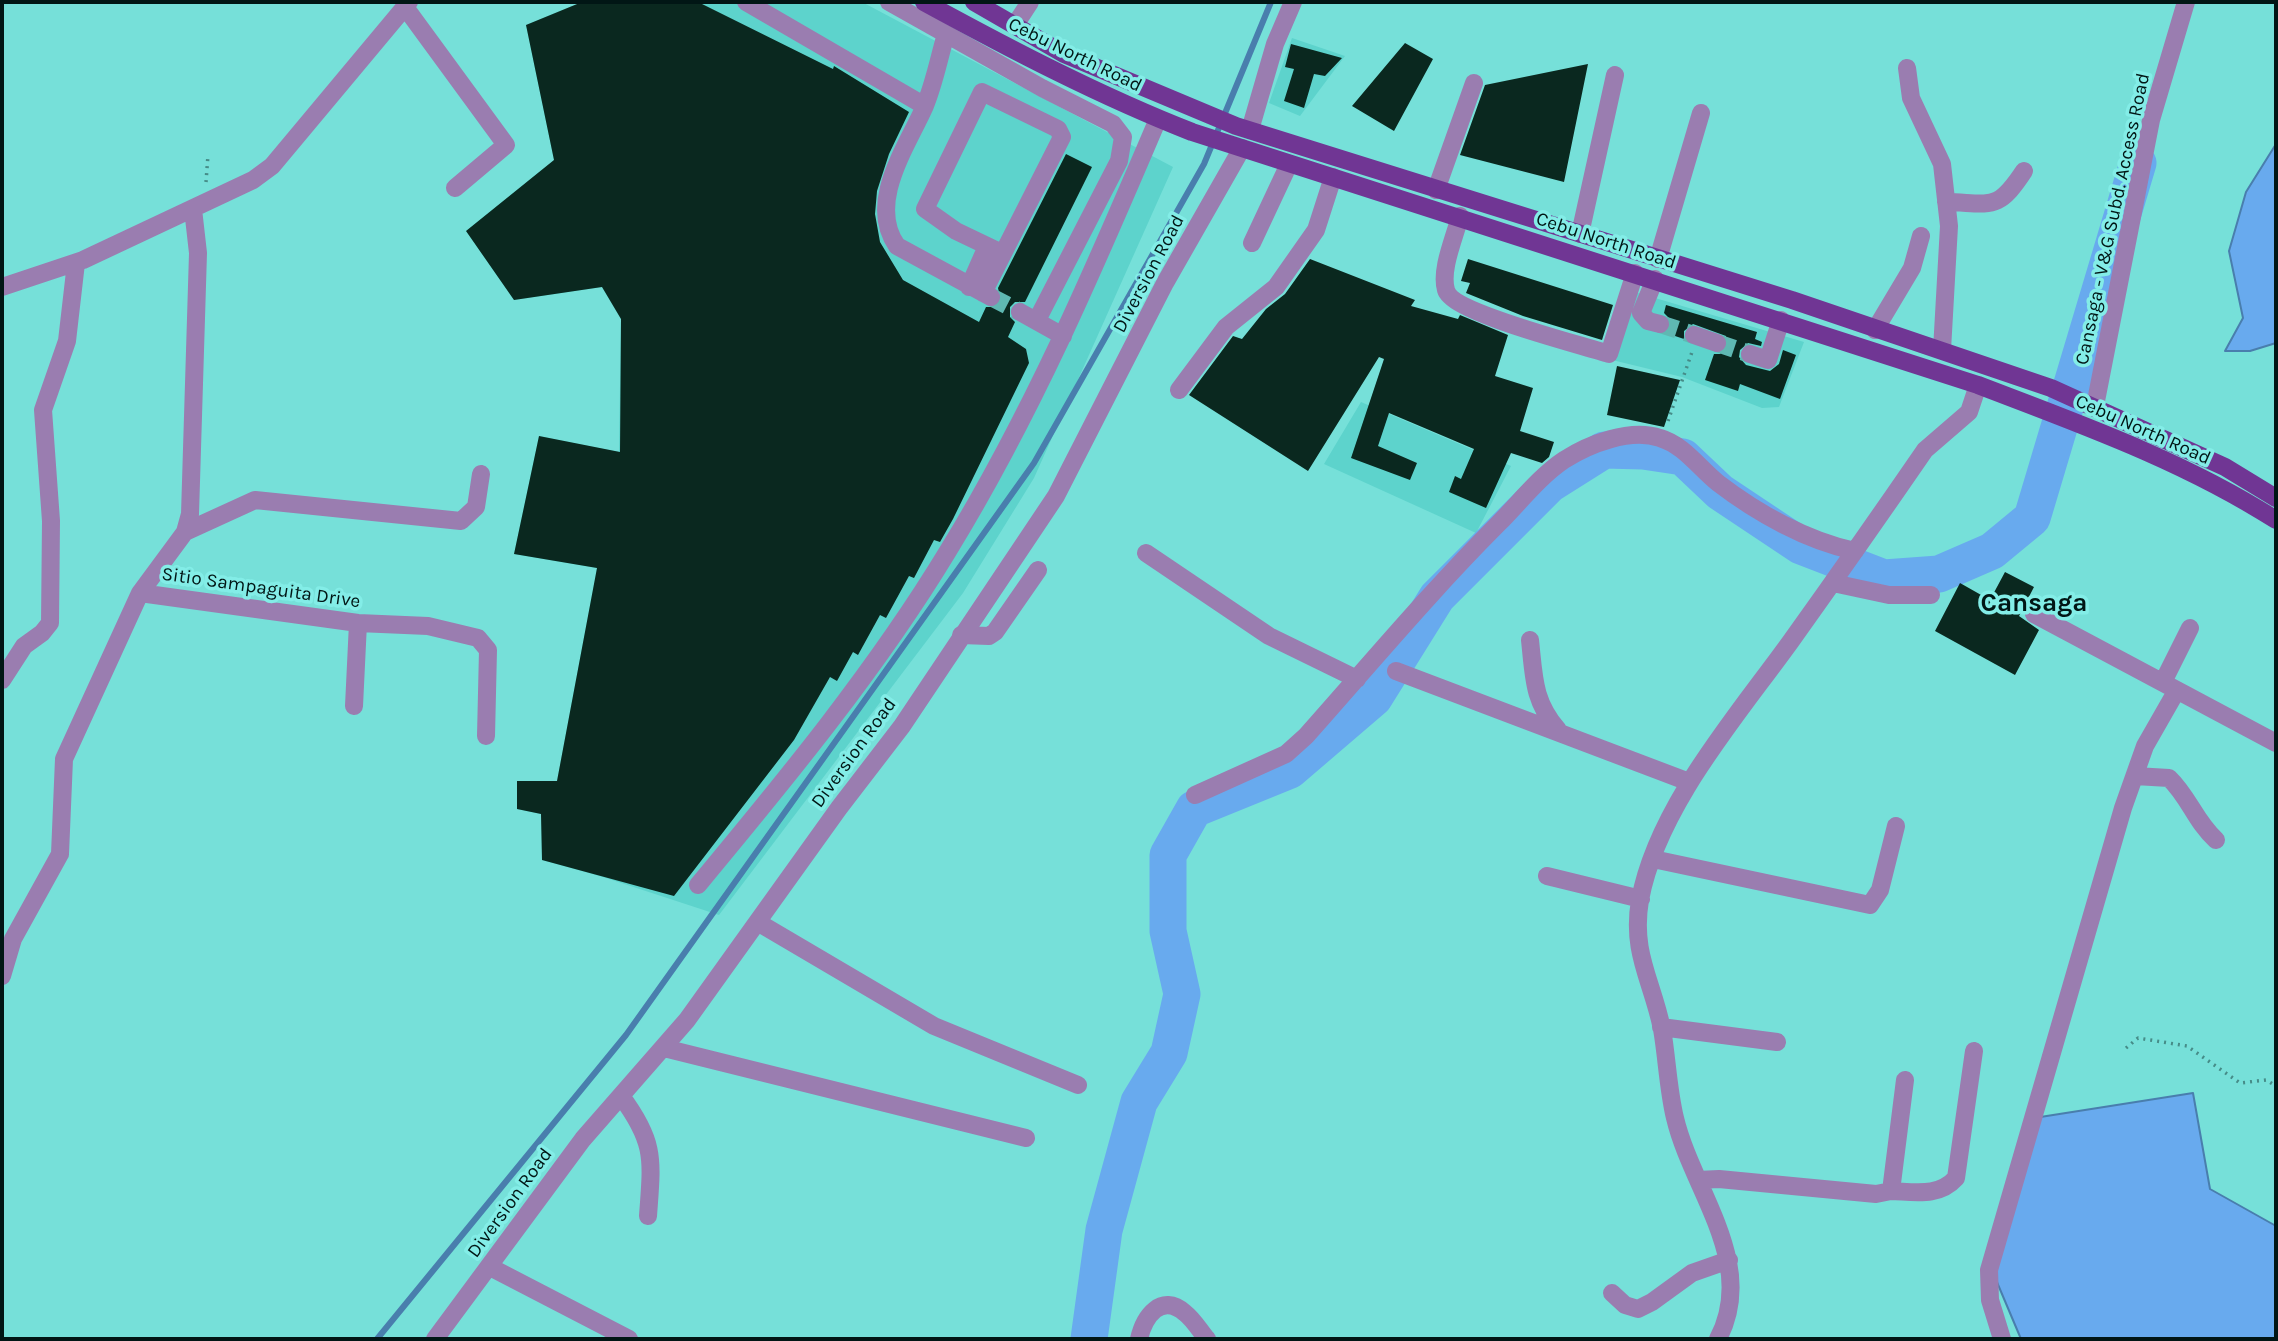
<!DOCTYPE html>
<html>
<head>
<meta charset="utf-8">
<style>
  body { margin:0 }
  #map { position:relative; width:2278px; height:1341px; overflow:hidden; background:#76e0d9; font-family:Karla,sans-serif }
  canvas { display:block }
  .frame { position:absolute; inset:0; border:4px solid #011615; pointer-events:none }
</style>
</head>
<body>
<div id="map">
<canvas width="2278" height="1341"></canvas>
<div class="frame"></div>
</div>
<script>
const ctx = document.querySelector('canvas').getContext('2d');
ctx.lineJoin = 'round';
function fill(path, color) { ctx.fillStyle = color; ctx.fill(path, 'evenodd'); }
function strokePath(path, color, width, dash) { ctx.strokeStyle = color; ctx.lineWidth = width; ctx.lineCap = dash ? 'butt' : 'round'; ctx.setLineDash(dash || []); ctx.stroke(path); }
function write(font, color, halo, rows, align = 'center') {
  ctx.font = font + ' Karla,sans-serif'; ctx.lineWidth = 7; ctx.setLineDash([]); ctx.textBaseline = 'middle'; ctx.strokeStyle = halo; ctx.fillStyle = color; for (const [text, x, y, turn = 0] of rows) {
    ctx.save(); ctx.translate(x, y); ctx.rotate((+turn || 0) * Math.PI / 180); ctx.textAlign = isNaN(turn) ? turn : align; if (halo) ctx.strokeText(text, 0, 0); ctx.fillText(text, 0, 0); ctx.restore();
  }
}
const built = new Path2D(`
  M582 2H862L1173 167 1034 478 963 593 719 915 603 877 542 860 541 814 517 809V781H557L597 568 514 554 539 436 619 452 621 319 602 287 514 300 466 231 554 160 526 25Z
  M1292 38 1345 56 1300 116 1269 103Z
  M1628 290 1804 342 1779 407 1762 408 1682 377 1608 359Z
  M1361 402 1511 466 1476 533 1324 464Z`);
const water = new Path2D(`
  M2276 144V343L2250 351H2225L2243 318 2229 251 2246 192Z
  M2193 1093 2210 1189 2276 1226V1339H2021L1991 1268 2034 1118Z`);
const stream = new Path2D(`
  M377 1339 626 1035 1034 463 1204 164 1271 2`);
const river = new Path2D(`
  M1089 1339 1104 1230 1139 1102 1169 1053 1182 994 1168 931V855L1194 809 1290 770 1374 698 1437 597 1550 484 1604 450 1643 451 1683 457 1720 492 1801 546 1884 578 1939 574 1992 551 2032 518 2138 163`);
const building = new Path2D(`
  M582 2H698L833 69 834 66 909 112 889 154 877 191 875 214 880 242 903 280 979 322 986 307H996L1001 302 998 288 1066 154 1092 167 1025 302H1015L1010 307V317L1015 322 1008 337 1026 349 1029 363 953 519 940 542 934 540 914 578 909 576 886 618 880 615 858 655 853 652 837 681 830 677 794 740 674 896 542 860 541 814 517 809V781H557L597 568 514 554 539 436 620 452 621 319 602 287 514 300 466 231 554 160 526 25Z
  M1405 43 1433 59 1394 131 1352 106Z
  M1291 44 1342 58 1325 76 1314 74 1304 108 1284 101 1294 69 1285 67Z
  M1588 64 1564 182 1460 155 1485 85Z
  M1310 259 1415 300 1411 306 1458 319 1460 315 1508 335 1495 376 1533 388 1520 431 1554 442 1549 457 1542 463 1511 453 1486 508 1449 492 1455 476 1461 479 1474 449 1389 413 1378 446 1417 463 1410 480 1351 458 1384 359 1379 357 1308 471 1189 395 1233 336 1242 339 1266 309 1285 294Z
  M1468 259 1613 305 1602 340 1523 316 1466 293 1470 283 1461 281Z
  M1666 305 1757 332 1755 339 1762 342 1761 346 1748 343 1740 350 1739 357 1746 365 1770 371 1779 364 1783 350 1796 355 1780 399 1740 384 1738 391 1705 380 1714 354H1720L1727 347 1726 336 1693 324 1684 331V339L1666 333 1671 326V320L1664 313Z
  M1617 366 1680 380 1664 427 1607 415Z
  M2005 572 2034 587 2019 616 2039 630 2015 675 1935 631 1960 583 1990 600Z`);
const minorTunnel = new Path2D(`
  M991 297 1020 312
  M1660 324 1694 335
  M1717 343 1750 354`);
const path = new Path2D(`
  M206 182 208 155
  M1668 421 1692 352
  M2126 1048 2138 1038 2187 1046 2240 1083 2266 1080 2276 1086`);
const minor = new Path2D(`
  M746 2 925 106
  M889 2 1042 88 1113 124 1123 137 1119 161 1037 320
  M405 7 506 145 455 188
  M1015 25 1030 2
  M946 34C939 58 934 85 924 108 906 148 867 203 897 246L991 297
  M1907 68 1911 98 1942 164 1949 226 1942 350
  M1250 130 1275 44 1293 2
  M1436 190 1474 83
  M1946 202C1992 203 1997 212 2024 171
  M1460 216C1455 237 1440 269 1446 290 1452 313 1582 345 1609 354L1635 273
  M1580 234 1615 75
  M1252 243 1289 164
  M1658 259 1701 113
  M1655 279 1641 313 1648 321 1660 324
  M2 287 83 260 253 180 272 166 409 2
  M969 287 987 246
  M983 293 1062 137 1058 129 982 92 925 209 956 231 1002 253
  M1020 312 1063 336
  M1875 330 1912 268 1921 236
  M1694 335 1717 343
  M1750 354 1768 360 1781 320
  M1179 390 1226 327 1276 287 1316 230 1333 177
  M2095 406 2151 120 2186 2
  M185 532 255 500 461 521 476 507 481 474
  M1146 553 1269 636 1357 679
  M1833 583 1889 595H1931
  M140 593 185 532 190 514 198 253 193 209
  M2034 614 2276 743
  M961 635 989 636 995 632 1038 570
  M1530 640C1534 677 1533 701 1558 730
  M1396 671 1689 782
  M2 680 24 646 42 633 50 623 51 521 43 410 67 341 76 263
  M2163 682 2190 628
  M354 706 358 623
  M2135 776 2169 778C2189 797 2195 821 2216 840
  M1195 795 1286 754 1306 736C1370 664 1431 591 1499 523 1519 503 1540 476 1564 460 1589 444 1630 428 1660 438 1684 445 1699 468 1718 483 1757 513 1807 541 1855 551
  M1653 859 1870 905 1880 890 1896 826
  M1547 876 1641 899
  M698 885C786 779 876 670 948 551 1032 414 1095 267 1158 119
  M759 923 934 1026 1078 1085
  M2 976 13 939 60 854 64 759 140 593 358 623 428 626 478 638 488 650 486 736
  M1661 1027 1777 1042
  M664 1048 1026 1138
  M621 1096C656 1143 652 1160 648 1216
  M1698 1180 1719 1179 1876 1194 1891 1191 1905 1080
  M1891 1191C1916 1192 1939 1197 1956 1178L1974 1051
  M490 1267 629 1339
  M1612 1293 1625 1305 1638 1309 1652 1302 1692 1273 1729 1260
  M435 1339 583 1139 687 1020 839 808 902 726 1056 496 1165 283 1242 148
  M1139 1339C1144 1317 1161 1292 1185 1313 1194 1320 1200 1331 1207 1339
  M1718 1339C1758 1263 1692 1190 1675 1118 1668 1089 1667 1058 1662 1029 1652 980 1631 953 1640 900 1657 807 1737 716 1791 641 1836 578 1881 514 1925 450L1969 412 1978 385
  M2002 1339 1990 1300 1989 1270 2123 808 2145 746 2177 690`);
const major = new Path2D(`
  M924 2C1010 49 1100 96 1192 132L1978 385C2080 424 2184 461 2276 520
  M974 2 1064 54 1236 126 1792 300 2051 388 2225 467 2276 498`);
const streetNames = [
  ["Cebu North Road",1075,55,26],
  ["Cansaga - V&G Subd. Access Road",2113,219,-78],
  ["Cebu North Road",1606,241,18],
  ["Diversion Road",1149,274,-62],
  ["Cebu North Road",2143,430,24],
  ["Sitio Sampaguita Drive",261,588,8],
  ["Diversion Road",854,753,-54],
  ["Diversion Road",510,1203,-54]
];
const districtNames = [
  ["Cansaga",2034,604]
];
fill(built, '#5dd3cc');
fill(water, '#68aaee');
strokePath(water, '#497ead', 2);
strokePath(stream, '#497ead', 6);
strokePath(river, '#68aaee', 37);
fill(building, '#0a281f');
strokePath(minorTunnel, '#5fb8b2', 18, [18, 9]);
strokePath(path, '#468c88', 3.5, [2, 5]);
strokePath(minor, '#9a7db0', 18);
strokePath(major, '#703694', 18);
write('19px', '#011615', '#83ede7', streetNames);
write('bold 26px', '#011615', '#83ede7', districtNames);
</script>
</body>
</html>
